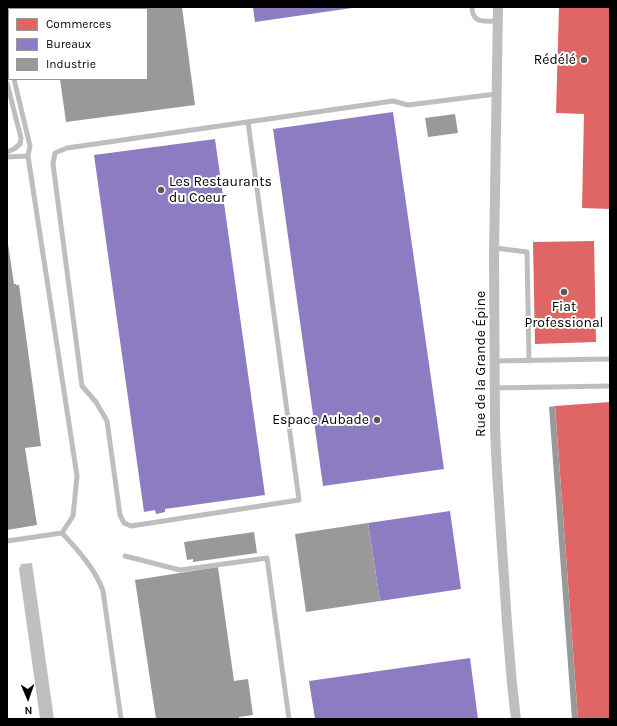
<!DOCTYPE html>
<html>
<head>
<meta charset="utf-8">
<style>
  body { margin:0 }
  #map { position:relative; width:617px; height:726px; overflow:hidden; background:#fff; font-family:Karla,sans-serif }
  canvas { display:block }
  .frame { position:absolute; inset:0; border:8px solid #000; pointer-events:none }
  .legend { position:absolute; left:8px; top:8px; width:140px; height:72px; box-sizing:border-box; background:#fff; border:1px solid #999; margin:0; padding:5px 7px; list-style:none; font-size:12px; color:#000 }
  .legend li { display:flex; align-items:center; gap:8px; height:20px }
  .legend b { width:20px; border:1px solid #999 }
  .north { position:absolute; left:8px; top:678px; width:40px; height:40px; -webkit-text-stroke:3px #fff; paint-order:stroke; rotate:178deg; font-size:11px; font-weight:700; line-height:16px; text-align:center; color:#000 }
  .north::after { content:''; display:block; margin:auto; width:14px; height:18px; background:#000; clip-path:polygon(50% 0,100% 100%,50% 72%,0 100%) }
</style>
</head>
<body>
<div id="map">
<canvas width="617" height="726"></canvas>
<div class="frame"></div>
<ul class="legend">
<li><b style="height:11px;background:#e06666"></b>Commerces</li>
<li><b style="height:11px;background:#8e7cc3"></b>Bureaux</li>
<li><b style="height:11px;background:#999"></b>Industrie</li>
</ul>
<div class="north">N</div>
</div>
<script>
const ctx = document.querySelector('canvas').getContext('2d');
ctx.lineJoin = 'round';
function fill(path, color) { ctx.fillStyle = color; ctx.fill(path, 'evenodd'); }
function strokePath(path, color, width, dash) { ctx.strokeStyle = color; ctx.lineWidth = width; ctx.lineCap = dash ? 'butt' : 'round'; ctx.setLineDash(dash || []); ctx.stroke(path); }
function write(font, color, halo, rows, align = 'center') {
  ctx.font = font + ' Karla,sans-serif'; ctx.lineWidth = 4; ctx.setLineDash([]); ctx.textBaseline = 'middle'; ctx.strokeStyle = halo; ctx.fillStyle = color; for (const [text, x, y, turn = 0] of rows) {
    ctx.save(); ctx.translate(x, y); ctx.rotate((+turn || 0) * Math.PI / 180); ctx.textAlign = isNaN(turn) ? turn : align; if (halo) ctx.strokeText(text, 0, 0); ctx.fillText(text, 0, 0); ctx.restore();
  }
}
const water = new Path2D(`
  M32 563 54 719H40L19 569 21 564Z`);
const shops = new Path2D(`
  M559 7H610V209L582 208 584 114 556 113Z
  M594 241 596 342 535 344 533 242Z
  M610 402V719H578L555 406Z`);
const offices = new Path2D(`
  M253 7H352V8L255 22Z
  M393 112 444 469 323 486 273 129Z
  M215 139 265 495 165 509V512L156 514 155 510 144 512 94 155Z
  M450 511 461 589 380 601 368 523Z
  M470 658 478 719H315L309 681Z`);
const industry = new Path2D(`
  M50 7H182L195 105 66 122 60 79H147V9H50Z
  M455 114 458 133 428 137 425 118Z
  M7 244H8L14 284H16V285H19L41 446 25 448 37 525 7 530Z
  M555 406 578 719H572L549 407Z
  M368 523 380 601 306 612 295 534Z
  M254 532 257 553 193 562V559L187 560 184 542Z
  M218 567 234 681 248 679 253 715 239 717V719H156L135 580Z`);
const lane = new Path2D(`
  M472 7C472 24 485 21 497 21
  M7 50 9 58
  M7 83 21 138 20 144 14 149 7 152
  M248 122 299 500 131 526 124 523 120 515 107 421 96 402 82 386 53 164 55 153 67 148 393 101 408 105 496 94
  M7 157 28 156
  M495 248 527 252 529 361
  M494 361 609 359
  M494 388 610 386
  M62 533C77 549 96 570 103 591L121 719
  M7 541 62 533 73 516 77 476 28 156 30 146 14 79
  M125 556 180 570 267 558 289 719`);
const street = new Path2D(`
  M498 7 494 256 495 430 497 472 507 623 512 684 516 719`);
const markers = [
  [584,60,4,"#595959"],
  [161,190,4,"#595959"],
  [564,292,4,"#595959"],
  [377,420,4,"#595959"]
];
const poiNames = [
  ["Rédélé",576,60],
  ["Les Restaurants",169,182,"left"],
  ["du Coeur",169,198,"left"],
  ["Fiat",564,307,"center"],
  ["Professional",564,323,"center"],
  ["Espace Aubade",369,420]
];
const streetNames = [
  ["Rue de la Grande Épine",481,364,-90]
];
fill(water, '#bfbfbf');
fill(shops, '#e06666');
fill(offices, '#8e7cc3');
fill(industry, '#999');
strokePath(lane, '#bebebe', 5);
strokePath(street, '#bebebe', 10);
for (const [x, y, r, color] of markers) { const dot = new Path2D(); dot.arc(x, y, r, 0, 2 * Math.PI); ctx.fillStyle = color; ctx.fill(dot); strokePath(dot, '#fff', 1.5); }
write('14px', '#000', '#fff', poiNames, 'right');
write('14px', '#000', '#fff', streetNames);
</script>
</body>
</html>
